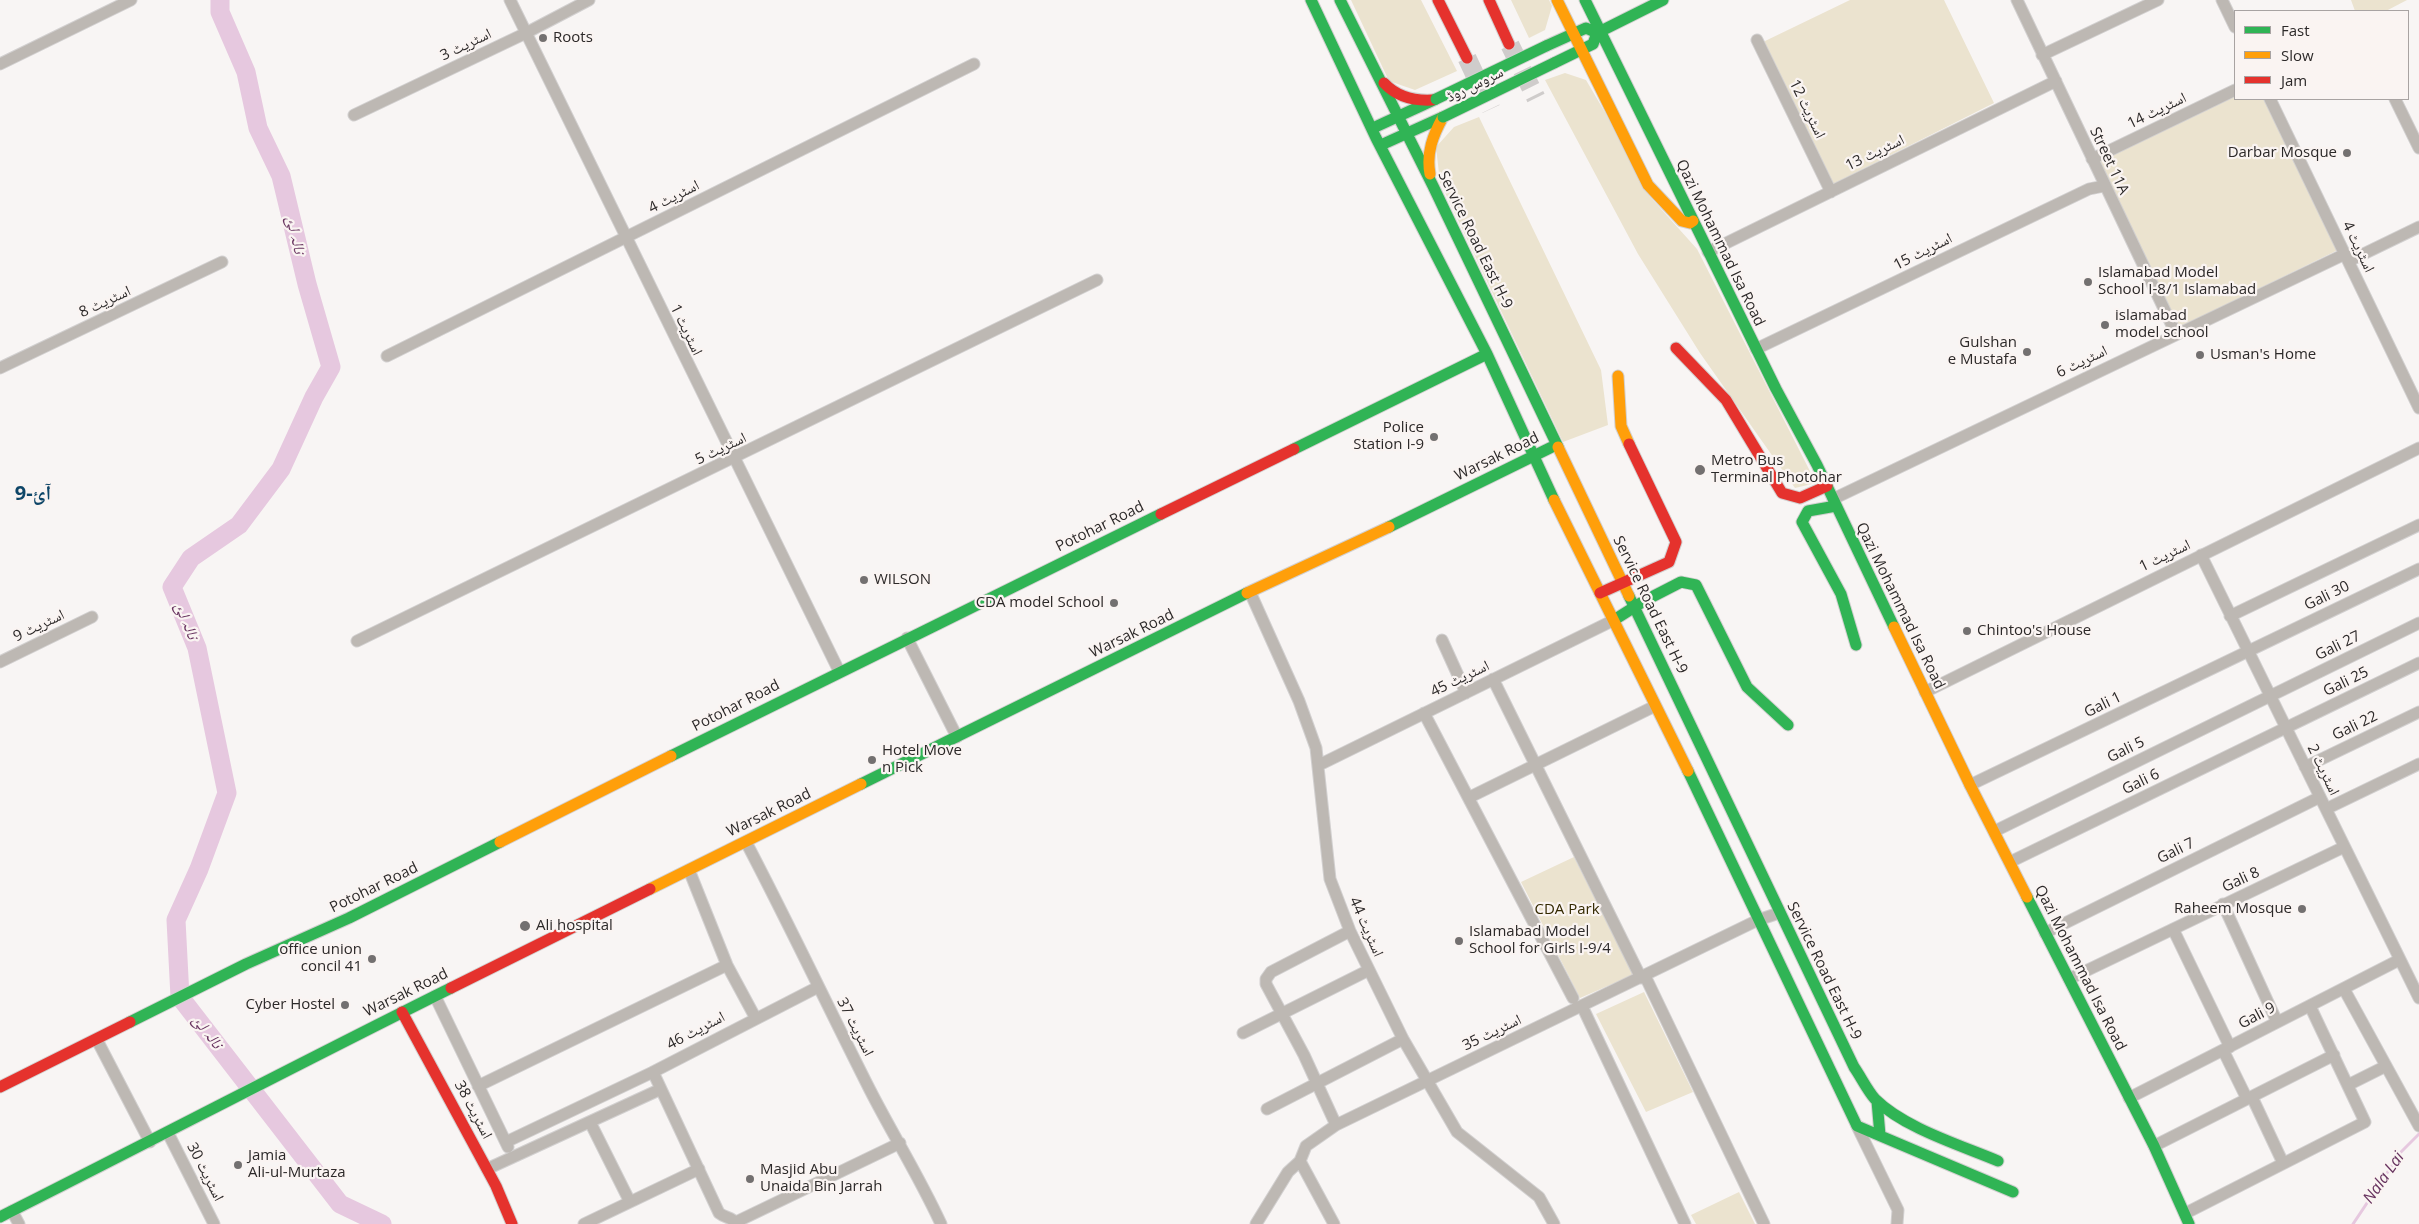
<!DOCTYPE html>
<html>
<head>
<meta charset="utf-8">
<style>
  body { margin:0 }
  #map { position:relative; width:2419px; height:1224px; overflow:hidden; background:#f8f5f4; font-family:"Open Sans",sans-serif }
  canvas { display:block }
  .legend { position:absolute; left:2234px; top:10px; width:175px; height:90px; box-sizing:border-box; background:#faf4f2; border:1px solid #a8a3a2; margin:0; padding:6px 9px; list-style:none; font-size:15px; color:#2c2929 }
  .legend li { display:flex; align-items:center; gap:10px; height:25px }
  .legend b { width:25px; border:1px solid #a8a3a2 }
</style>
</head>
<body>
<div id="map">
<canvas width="2419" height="1224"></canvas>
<ul class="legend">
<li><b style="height:6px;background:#30b455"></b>Fast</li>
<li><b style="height:6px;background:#ff9f0a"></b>Slow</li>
<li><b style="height:6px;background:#e5322d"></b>Jam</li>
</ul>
</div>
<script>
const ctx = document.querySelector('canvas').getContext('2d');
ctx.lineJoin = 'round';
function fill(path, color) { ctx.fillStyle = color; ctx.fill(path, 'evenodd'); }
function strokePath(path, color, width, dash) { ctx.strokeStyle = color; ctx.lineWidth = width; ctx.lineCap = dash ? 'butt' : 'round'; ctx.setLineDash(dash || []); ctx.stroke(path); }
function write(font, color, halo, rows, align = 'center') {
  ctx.font = font + ' "Open Sans","Noto Naskh Arabic",sans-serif'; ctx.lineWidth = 4.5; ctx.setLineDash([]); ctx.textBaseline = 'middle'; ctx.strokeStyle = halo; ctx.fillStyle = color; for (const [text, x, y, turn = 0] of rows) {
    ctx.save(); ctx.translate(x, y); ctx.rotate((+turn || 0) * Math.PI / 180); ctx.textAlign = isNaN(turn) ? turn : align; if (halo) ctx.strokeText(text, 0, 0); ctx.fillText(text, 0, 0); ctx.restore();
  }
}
const green = new Path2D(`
  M1351 0H1421L1457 71 1415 90 1389 81Z
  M1511 0H1549L1552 6 1545 30 1529 38Z
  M1850 0H1944L1994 103 1831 185 1763 42Z
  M2351 0H2407L2386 11H2355Z
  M1565 73 1586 80 1606 114 1644 190 1697 249 1816 483 1795 488 1700 353 1638 254 1545 80Z
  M2235 90V99H2270L2340 249 2176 329 2092 159Z
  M1479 117 1601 370 1608 425 1563 442 1440 182 1436 147 1454 127Z
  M1574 857 1633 975 1580 998 1521 882Z
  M1644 992 1693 1092 1646 1112 1596 1014Z
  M1739 1192 1755 1224H1696L1691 1215Z`);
const stream = new Path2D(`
  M2353 1224 2401 1152 2419 1134`);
const river = new Path2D(`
  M220 0V12L246 72 258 128 281 176 307 284 331 367 314 397 281 469 239 525 191 558 172 587 197 648 227 793 199 869 176 920 180 997 340 1204 382 1224`);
const primaryTunnel = new Path2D(`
  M1510 45 1536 98
  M1467 58 1491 109`);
const street = new Path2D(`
  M510 0 839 671
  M2017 0 2176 334
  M2222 0 2235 27
  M1757 40 1831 192
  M2042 55 2158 0
  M0 64 131 0
  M2270 99 2419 408
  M2395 99 2419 148
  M354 115 526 33 589 0
  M2092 159 2235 90
  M1708 252 2056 81
  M2349 261 2419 227
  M1756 349 2089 189 2104 186
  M387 356 974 64
  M0 368 222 262
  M1833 499 2345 254
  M2201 555 2419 998
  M1250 592 1299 701 1316 748 1330 879 1350 931 1403 1039 1457 1132 1539 1197 1554 1224
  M2230 616 2419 525
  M907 638 957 737
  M1442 640 1466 693
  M357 641 1097 280
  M0 662 92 617
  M1493 679 1641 978
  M1925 692 2419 448
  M1424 713 1573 998
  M1319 765 1614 620
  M2305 767 2419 712
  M1970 785 2419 569
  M1470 797 1655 706
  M2326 809 2419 764
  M1995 831 2419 623
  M746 842C789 924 828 1007 870 1090 893 1135 920 1178 941 1224
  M2010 862 2419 663
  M689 870 727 965 755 1017
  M2223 904 2277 1022
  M2173 929 2230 1047
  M2045 933 2320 797
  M1645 976 1764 1224
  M2069 979 2344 847
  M2344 989 2419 1126
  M435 996 508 1147
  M1582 1006 1685 1224
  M1243 1033 1369 970
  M97 1040 150 1142
  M2223 1050 2247 1099
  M653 1072 719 1213C725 1218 732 1217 737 1224
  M2348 1085 2386 1066
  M478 1086 727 965
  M2252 1097 2283 1163
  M2129 1098 2399 960
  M1267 1109 1403 1039
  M590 1122 630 1202
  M1336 1125 1304 1055 1266 984V979L1271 972 1350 931
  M1857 1126 1898 1210 1897 1224
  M168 1133 214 1224
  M506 1142 653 1072 818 987
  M2154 1146 2334 1055
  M1300 1161 1334 1224
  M487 1169 661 1089
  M12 1211 19 1224
  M2186 1213 2365 1122 2310 1006
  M736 1222 900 1143
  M584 1224 699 1169
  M1256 1224 1288 1172 1300 1161 1306 1146 1336 1125 1758 920 1779 913`);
const fast = new Path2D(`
  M1311 0 1376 138 1487 354 1554 500
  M1340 0 1433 186 1558 447
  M1585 0 1776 389 1817 465 1894 627
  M1597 33 1663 0
  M1546 46 1586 28 1597 33
  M1554 63 1593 44 1597 33
  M1373 128 1436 99
  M1381 145 1443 117
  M1294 449 1487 354
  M1836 506 1808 511 1802 522 1841 594 1856 645
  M1389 527 1556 445
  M1629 596 1854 1067C1861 1077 1867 1090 1875 1099 1904 1128 1960 1145 1998 1161
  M1614 620 1644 601 1681 582 1696 585 1747 687 1788 725
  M671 756 1161 514
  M1688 771 1857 1126 2013 1192
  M861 784 1247 593
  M2027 897 2154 1146 2189 1224
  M130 1022 246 964 349 918 500 842
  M1877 1101 1880 1135
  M0 1217C151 1141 300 1063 451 988`);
const slow = new Path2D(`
  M1557 0 1648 185 1682 221 1690 223 1693 221
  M1430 174C1426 153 1433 135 1443 117
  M1618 376 1621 426 1629 444
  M1558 447 1629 596
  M1554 500 1688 771
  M1247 593 1389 527
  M1894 627 1970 785 2027 897
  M500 842 671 756
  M650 889 861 784`);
const jam = new Path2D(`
  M1438 0 1467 58
  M1489 0 1509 44
  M1384 83C1397 97 1413 101 1432 100
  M1676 348 1726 400 1782 493 1800 498 1827 486
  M1161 514 1294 449
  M1600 593 1669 562 1676 542 1629 444
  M451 988 650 889
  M402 1012 496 1186 512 1224
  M0 1087 130 1022`);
const fastBridge = new Path2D(`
  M1436 99 1546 46
  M1443 117 1554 63`);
const markers = [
  [543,38,5,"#737070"],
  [2347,153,5,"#737070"],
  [2088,282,5,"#737070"],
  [2105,325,5,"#737070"],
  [2027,352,5,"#737070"],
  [2200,355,5,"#737070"],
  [1434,437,5,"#737070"],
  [1700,470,6,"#737070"],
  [864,580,5,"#737070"],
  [1114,603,5,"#737070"],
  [1967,631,5,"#737070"],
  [872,760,5,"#737070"],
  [2302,909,5,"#737070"],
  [525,926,6,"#737070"],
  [1459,941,5,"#737070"],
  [372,959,5,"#737070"],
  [345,1005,5,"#737070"],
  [238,1165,5,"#737070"],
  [750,1179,5,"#737070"]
];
const poiNames = [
  ["Roots",553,38],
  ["Darbar Mosque",2337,153,"right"],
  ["Islamabad Model",2098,273],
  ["School I-8/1 Islamabad",2098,290],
  ["islamabad",2115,316],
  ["model school",2115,333],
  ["Gulshan",2017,343,"right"],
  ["e Mustafa",2017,360,"right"],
  ["Usman's Home",2210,355],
  ["Police",1424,428,"right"],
  ["Station I-9",1424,445,"right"],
  ["Metro Bus",1711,461],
  ["Terminal Photohar",1711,478],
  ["WILSON",874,580],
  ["CDA model School",1104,603,"right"],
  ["Chintoo's House",1977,631],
  ["Hotel Move",882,751],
  ["n Pick",882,768],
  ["Raheem Mosque",2292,909,"right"],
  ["Ali hospital",536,926],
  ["Islamabad Model",1469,932],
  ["School for Girls I-9/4",1469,949],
  ["office union",362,950,"right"],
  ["concil 41",362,967,"right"],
  ["Cyber Hostel",335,1005,"right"],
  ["Jamia",248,1156],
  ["Ali-ul-Murtaza",248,1173],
  ["Masjid Abu",760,1170],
  ["Unaida Bin Jarrah",760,1187]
];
const streetNames = [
  ["اسٹریٹ 3",466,45,-26],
  ["سروس روڈ",1475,85,-26],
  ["اسٹریٹ 12",1807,109,64],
  ["اسٹریٹ 14",2157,111,-26],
  ["اسٹریٹ 13",1875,153,-26],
  ["Street 11A",2109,161,65],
  ["اسٹریٹ 4",674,197,-27],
  ["Service Road East H-9",1475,240,64],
  ["Qazi Mohammad Isa Road",1720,243,64],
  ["اسٹریٹ 4",2358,247,64],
  ["اسٹریٹ 15",1923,252,-27],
  ["اسٹریٹ 8",105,302,-25],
  ["اسٹریٹ 1",686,330,64],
  ["اسٹریٹ 6",2082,362,-26],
  ["اسٹریٹ 5",721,449,-26],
  ["Warsak Road",1497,457,-26],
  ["Potohar Road",1100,527,-26],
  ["اسٹریٹ 1",2165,556,-26],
  ["Gali 30",2327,596,-26],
  ["Service Road East H-9",1650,605,64],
  ["Qazi Mohammad Isa Road",1900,606,64],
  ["اسٹریٹ 9",39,626,-26],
  ["Warsak Road",1132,634,-26],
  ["Gali 27",2338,646,-26],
  ["اسٹریٹ 45",1460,679,-26],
  ["Gali 25",2346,682,-26],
  ["Gali 1",2103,705,-26],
  ["Potohar Road",736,706,-27],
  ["Gali 22",2355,726,-26],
  ["Gali 5",2126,750,-26],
  ["اسٹریٹ 2",2323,770,64],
  ["Gali 6",2141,782,-26],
  ["Warsak Road",769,813,-26],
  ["Gali 7",2176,851,-26],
  ["Gali 8",2241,880,-25],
  ["Potohar Road",374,888,-26],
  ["اسٹریٹ 44",1366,927,66],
  ["Qazi Mohammad Isa Road",2080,968,63],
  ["Service Road East H-9",1824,971,64],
  ["Warsak Road",406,993,-26],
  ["Gali 9",2257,1016,-28],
  ["اسٹریٹ 37",855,1027,63],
  ["اسٹریٹ 46",696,1031,-28],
  ["اسٹریٹ 35",1492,1033,-26],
  ["اسٹریٹ 38",473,1110,62],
  ["اسٹریٹ 30",205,1172,63]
];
const parkNames = [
  ["CDA Park",1567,910]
];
const waterNames = [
  ["نالہ لئ",295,235,77],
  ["نالہ لئ",186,621,68],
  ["نالہ لئ",207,1032,52],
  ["Nala Lai",2384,1178,-55]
];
const districtNames = [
  ["آئ-9",33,494]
];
fill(green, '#ebe3cf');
strokePath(stream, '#e6c8df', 3);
strokePath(river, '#e6c8df', 19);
strokePath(primaryTunnel, '#cfcccb', 19, [19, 9]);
strokePath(street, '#d2d0d0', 13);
strokePath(fast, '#d2d0d0', 13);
strokePath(slow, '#d2d0d0', 13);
strokePath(jam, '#d2d0d0', 13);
strokePath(street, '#bdb8b3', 11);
strokePath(fast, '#30b455', 11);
strokePath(slow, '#ff9f0a', 11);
strokePath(jam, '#e5322d', 11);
strokePath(fastBridge, '#d2d0d0', 13, []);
strokePath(fastBridge, '#30b455', 11);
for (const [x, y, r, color] of markers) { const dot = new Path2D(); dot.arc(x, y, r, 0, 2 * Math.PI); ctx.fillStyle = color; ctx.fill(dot); strokePath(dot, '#faf4f2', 2); }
write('15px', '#2c2929', '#faf4f2', poiNames, 'left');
write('15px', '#2c2929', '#faf4f2', streetNames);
write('15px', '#332900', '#faf4f2', parkNames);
write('italic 16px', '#67335f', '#faf4f2', waterNames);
write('bold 20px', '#0e4668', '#faf4f2', districtNames);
</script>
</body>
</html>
